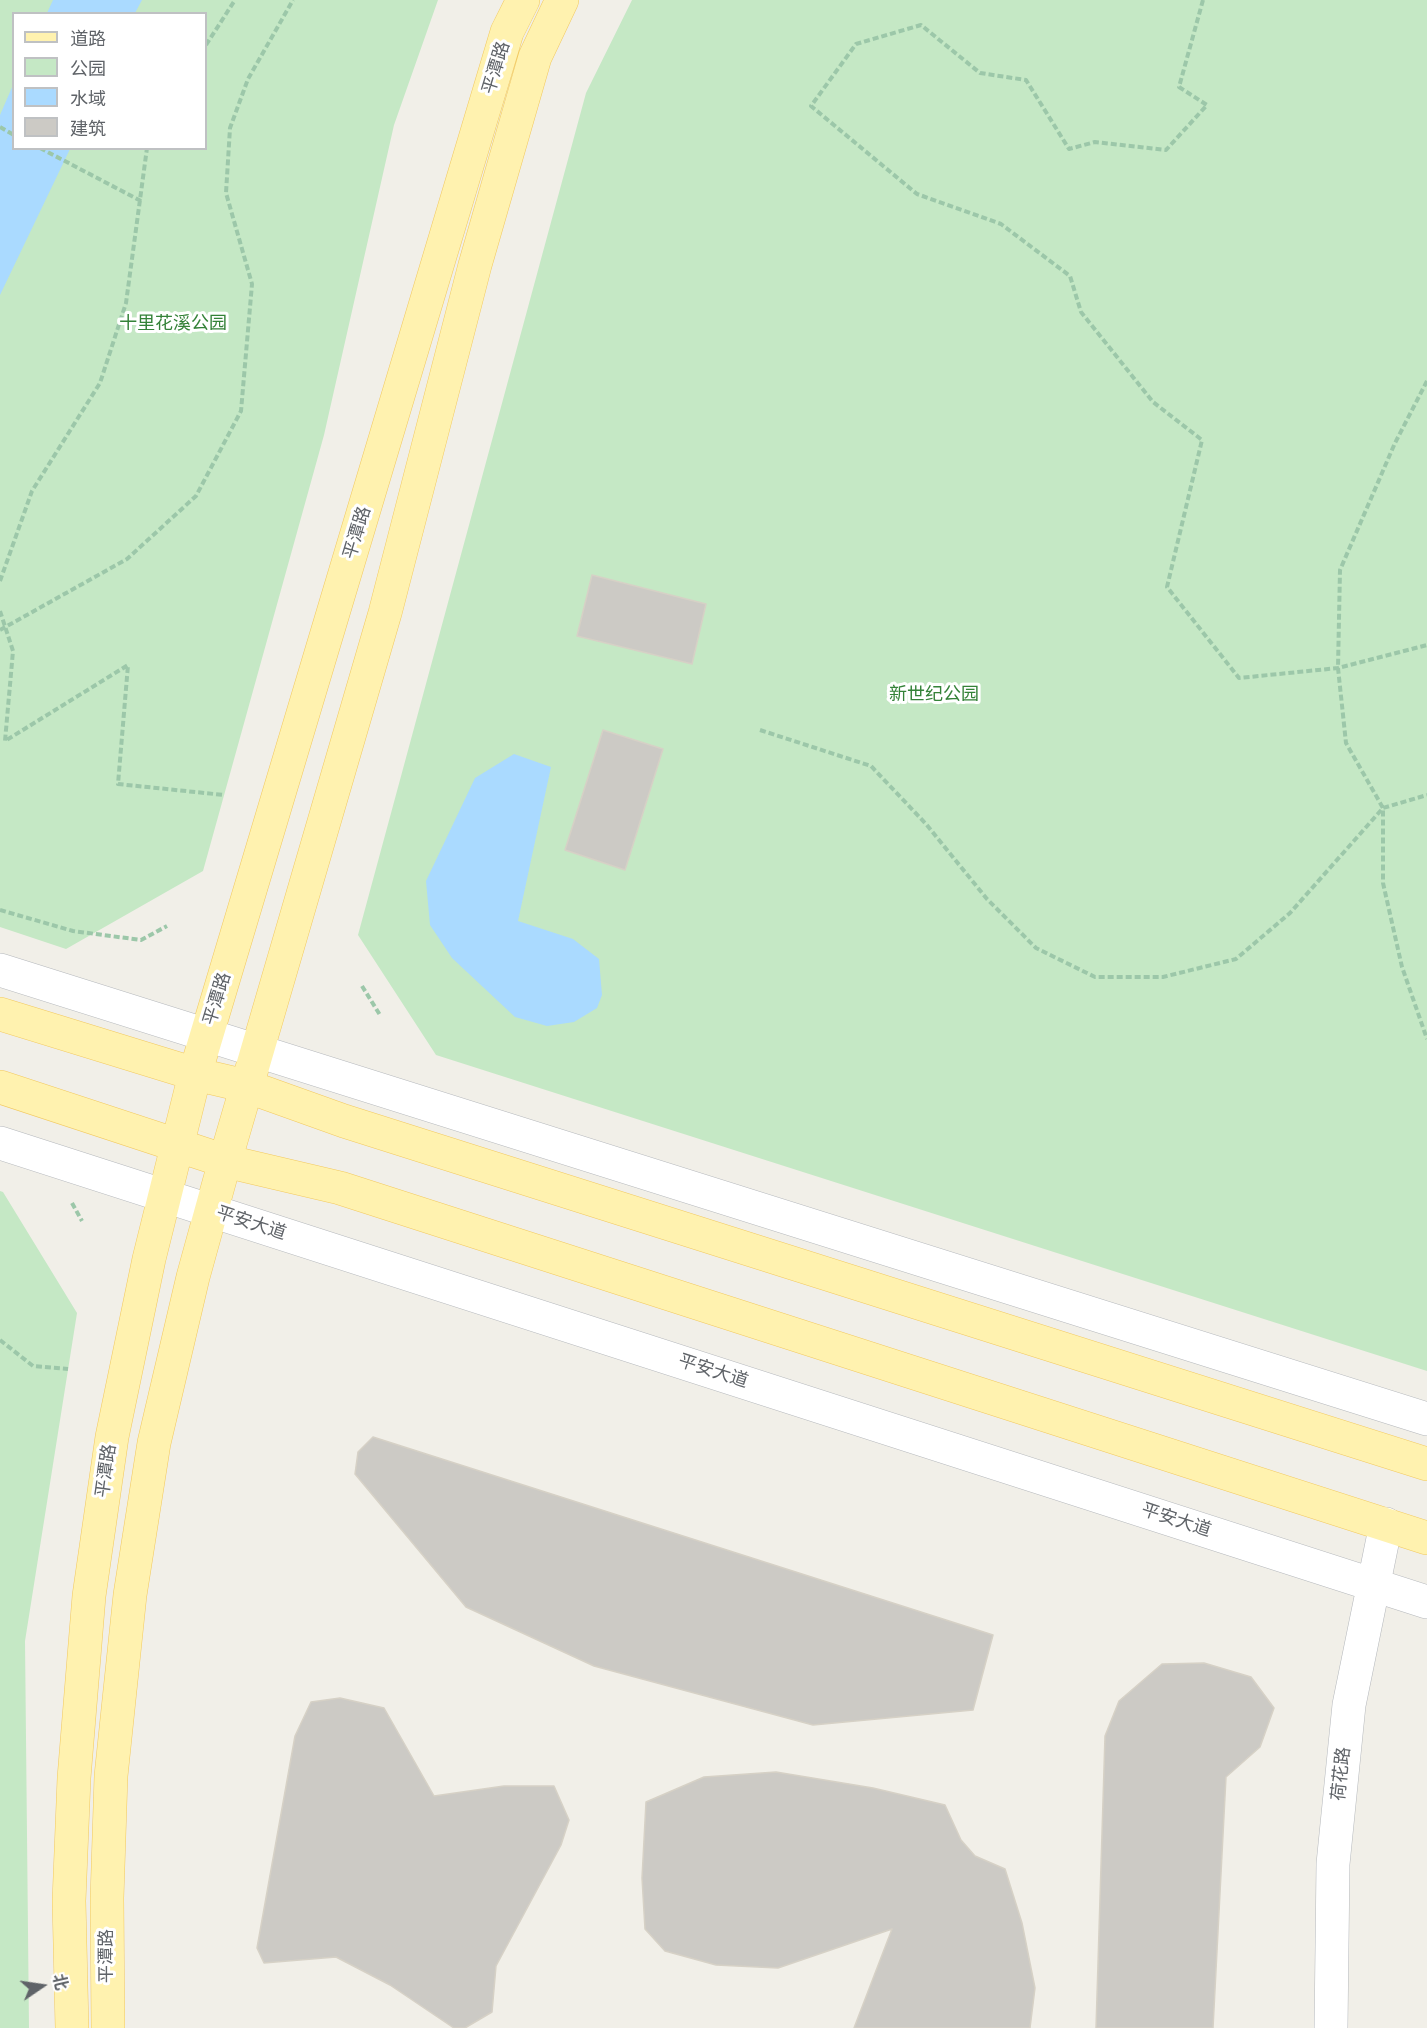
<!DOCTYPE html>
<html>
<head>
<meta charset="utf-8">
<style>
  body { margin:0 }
  #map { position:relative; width:1427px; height:2028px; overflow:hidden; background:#f1efe8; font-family:Roboto,"Noto Sans SC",sans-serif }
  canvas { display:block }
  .legend { position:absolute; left:12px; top:12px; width:195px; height:138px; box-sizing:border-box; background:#fff; border:2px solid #bfc1c3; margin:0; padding:8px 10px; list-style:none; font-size:18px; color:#5f6368 }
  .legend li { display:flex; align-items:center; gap:12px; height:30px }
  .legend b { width:30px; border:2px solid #bfc1c3 }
  .north { position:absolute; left:12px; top:1956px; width:60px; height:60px; -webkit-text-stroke:4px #fff; paint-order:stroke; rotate:77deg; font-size:16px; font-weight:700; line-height:24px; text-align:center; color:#5f6368 }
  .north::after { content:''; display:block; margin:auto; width:21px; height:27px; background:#5f6368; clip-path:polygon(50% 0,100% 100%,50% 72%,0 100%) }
</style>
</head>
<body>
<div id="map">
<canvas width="1427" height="2028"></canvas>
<ul class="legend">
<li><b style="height:8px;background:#fff2af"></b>道路</li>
<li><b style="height:16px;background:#c5e8c5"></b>公园</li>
<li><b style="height:16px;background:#aadaff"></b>水域</li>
<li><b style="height:16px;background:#cccac5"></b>建筑</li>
</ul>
<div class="north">北</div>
</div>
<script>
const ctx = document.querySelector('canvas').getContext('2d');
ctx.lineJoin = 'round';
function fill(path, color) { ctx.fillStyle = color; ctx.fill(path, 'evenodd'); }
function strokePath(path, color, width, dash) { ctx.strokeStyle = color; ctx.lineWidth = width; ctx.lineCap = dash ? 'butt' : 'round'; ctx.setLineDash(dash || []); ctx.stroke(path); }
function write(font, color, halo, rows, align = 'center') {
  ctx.font = font + ' Roboto,"Noto Sans SC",sans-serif'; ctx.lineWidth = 6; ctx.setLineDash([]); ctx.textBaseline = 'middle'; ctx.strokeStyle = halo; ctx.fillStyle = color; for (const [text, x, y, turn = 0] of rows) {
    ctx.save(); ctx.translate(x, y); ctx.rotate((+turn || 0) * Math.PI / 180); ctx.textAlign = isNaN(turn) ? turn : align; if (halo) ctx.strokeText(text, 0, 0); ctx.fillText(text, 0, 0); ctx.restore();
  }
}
const green = new Path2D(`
  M0 0H438L394 125 324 435 203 871 66 949 0 927ZM14 14H206V148H14Z
  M632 0H1427V1371L436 1055 358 935 586 93Z
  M0 1191 3 1192 77 1313 25 1641 29 2028H0Z`);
const water = new Path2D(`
  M53 0H142L135 13H47Z
  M13 85 14 148 70 149 0 295V115Z
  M514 754 551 767 518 921 573 939 599 959 602 995 597 1008 574 1022 547 1026 515 1017 452 958 430 925 426 881 475 778Z`);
const building = new Path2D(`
  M592 575 706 604 692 664 577 636Z
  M603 730 663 749 625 870 565 850Z
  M373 1437 993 1635 973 1710 813 1725 594 1666 466 1607 355 1474 358 1452Z
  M1204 1663 1251 1677 1274 1708 1260 1747 1226 1777 1213 2028H1096L1105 1736 1119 1701 1162 1664Z
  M340 1698 384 1708 434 1796 504 1786H554L569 1820 561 1845 496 1966 492 2012 465 2028H454L390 1985 336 1957 264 1963 257 1948 295 1736 311 1702Z
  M776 1772 873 1788 945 1805 961 1840 975 1856 1005 1869 1022 1923 1035 1988 1030 2028H854L892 1929 778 1968 716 1965 665 1951 645 1929 642 1878 646 1802 704 1777Z`);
const path = new Path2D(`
  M1203 0 1179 87 1207 105 1166 150 1095 142 1069 149 1026 80 980 73 921 25 856 44 811 106 917 194 1001 224 1070 276 1081 312 1153 402 1202 440 1167 587 1239 678 1338 668 1427 645
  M206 45 235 0
  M0 127 14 135
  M40 148 141 201
  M1427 381 1395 443 1340 570 1338 668 1346 743 1383 808V883L1402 967 1427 1039
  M0 581 32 491 100 383 126 303 147 148
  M0 611 13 651 5 741 128 665 118 784 224 795
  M0 630 127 559 196 496 241 411 252 284 226 193 230 128 248 79 293 0
  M760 730 871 766 926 824 987 899 1036 948 1095 977H1163L1236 959 1290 913 1383 808 1427 795
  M0 910 73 931 141 940 167 926
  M362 986 380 1015
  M72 1203 82 1221
  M0 1340 33 1366 68 1369`);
const minor = new Path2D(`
  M0 970 1427 1419
  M0 1143 1427 1602
  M1331 2028 1333 1864 1349 1705 1386 1524`);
const major = new Path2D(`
  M0 1014 195 1074 246 1086 344 1121 1427 1464
  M0 1087 225 1161 340 1188 1427 1538
  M72 2028 69 1901 74 1778 89 1596 112 1437 149 1259 195 1074 507 32 523 0
  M108 2028 107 1898 111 1776 130 1595 154 1443 193 1277 225 1161 385 613 475 265 535 57 562 0`);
const streetNames = [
  ["平潭路",497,68,-73],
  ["平潭路",358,533,-73],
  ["平潭路",218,999,-73],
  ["平安大道",251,1224,18],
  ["平安大道",713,1372,18],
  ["平潭路",107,1471,-82],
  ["平安大道",1176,1521,18],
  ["荷花路",1342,1774,-84],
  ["平潭路",107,1956,-90]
];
const parkNames = [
  ["十里花溪公园",173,324],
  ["新世纪公园",934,695]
];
fill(green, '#c5e8c5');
fill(water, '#aadaff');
fill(building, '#cccac5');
strokePath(building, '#d6d1c6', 1.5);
strokePath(minor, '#b5b8bc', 34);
strokePath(major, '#f2c960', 34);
strokePath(path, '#9cc7a9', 4, [6, 3]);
strokePath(minor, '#fff', 33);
strokePath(major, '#fff2af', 33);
write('18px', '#5f6368', '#fff', streetNames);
write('18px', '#348238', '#fff', parkNames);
</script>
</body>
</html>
